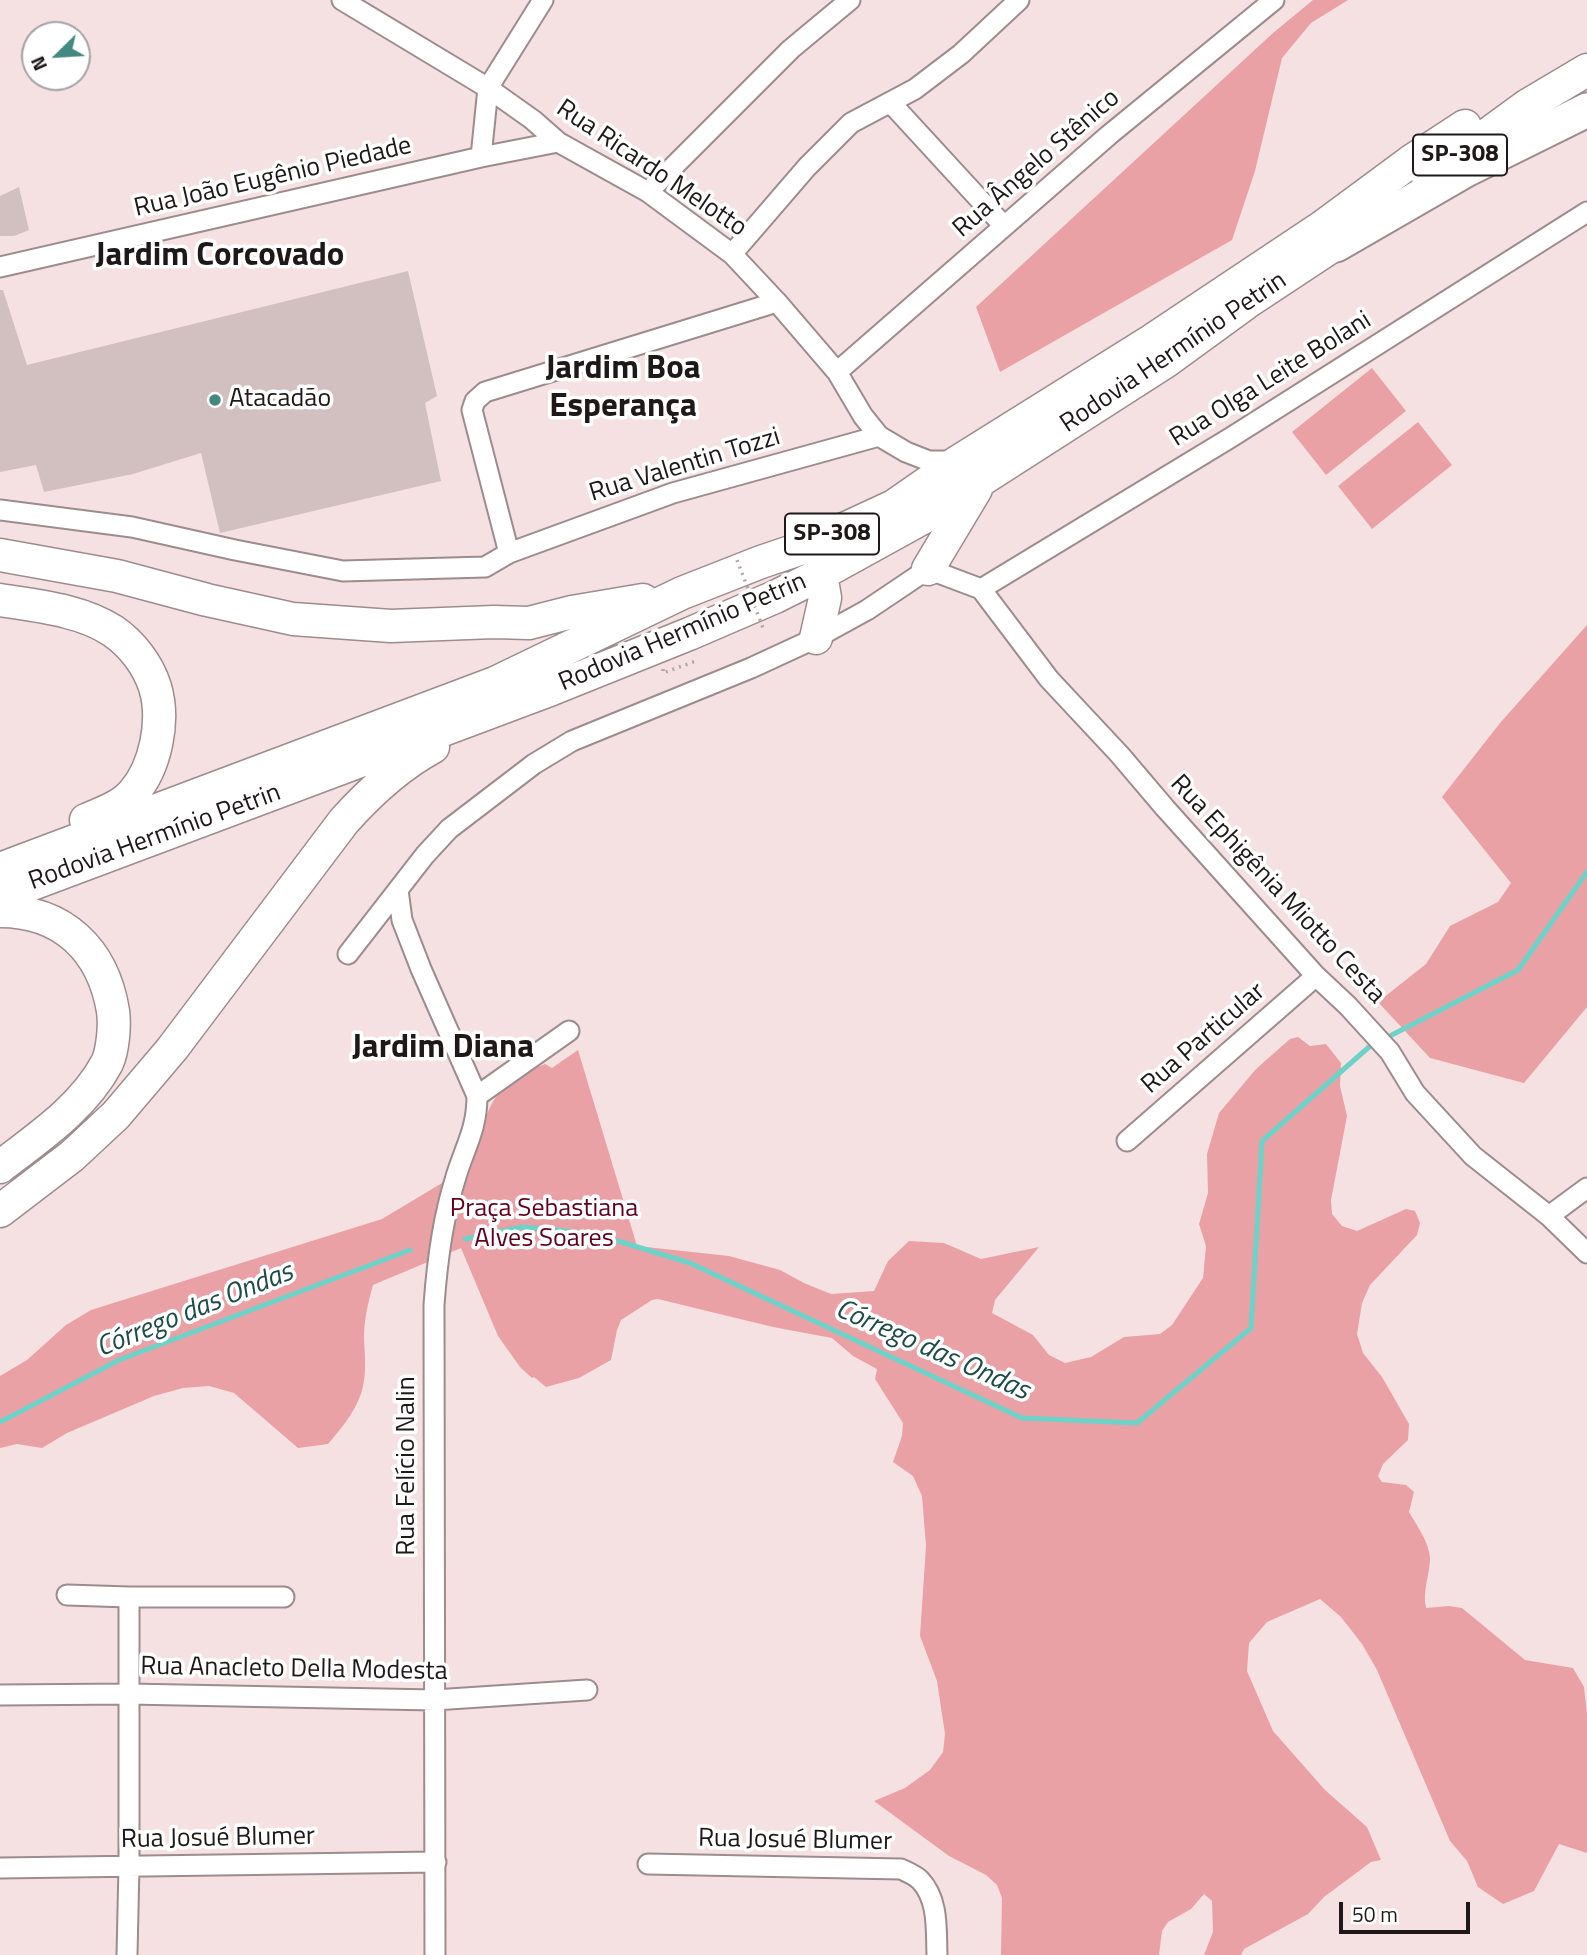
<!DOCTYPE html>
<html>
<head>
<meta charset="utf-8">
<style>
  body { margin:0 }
  #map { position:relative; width:1587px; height:1955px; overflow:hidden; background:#f5e1e2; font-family:"Titillium Web",sans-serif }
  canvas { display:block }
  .north { position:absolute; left:21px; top:21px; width:70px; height:70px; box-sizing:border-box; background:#fff; border:2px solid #a5a3a3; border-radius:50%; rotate:246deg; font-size:19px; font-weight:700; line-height:28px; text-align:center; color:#1e1818 }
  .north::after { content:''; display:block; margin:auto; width:24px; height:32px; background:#438982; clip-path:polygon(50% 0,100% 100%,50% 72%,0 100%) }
  .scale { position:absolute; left:1339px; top:1902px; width:131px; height:32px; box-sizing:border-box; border:4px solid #1e1818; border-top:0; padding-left:9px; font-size:21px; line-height:24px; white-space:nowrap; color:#1e1818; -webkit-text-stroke:5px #fff; paint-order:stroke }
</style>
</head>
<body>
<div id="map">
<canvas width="1587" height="1955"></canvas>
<div class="north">N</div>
<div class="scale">50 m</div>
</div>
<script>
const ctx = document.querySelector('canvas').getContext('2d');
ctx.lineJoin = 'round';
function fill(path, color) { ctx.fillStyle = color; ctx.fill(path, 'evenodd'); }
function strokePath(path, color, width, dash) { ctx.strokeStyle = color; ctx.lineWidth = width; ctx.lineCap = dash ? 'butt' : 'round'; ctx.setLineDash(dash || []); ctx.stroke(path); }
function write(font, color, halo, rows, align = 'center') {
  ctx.font = font + ' "Titillium Web",sans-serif'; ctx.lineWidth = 7; ctx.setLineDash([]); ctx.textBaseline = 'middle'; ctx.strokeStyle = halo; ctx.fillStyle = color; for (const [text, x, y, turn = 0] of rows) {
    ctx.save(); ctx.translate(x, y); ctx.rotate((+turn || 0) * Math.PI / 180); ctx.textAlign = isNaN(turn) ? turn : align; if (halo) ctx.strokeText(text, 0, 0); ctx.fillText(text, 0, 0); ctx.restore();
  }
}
const green = new Path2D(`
  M1313 0H1348L1311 23 1282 58 1255 171 1232 240 1000 372 976 307 1273 33Z
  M1372 368 1406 411 1326 475 1292 432Z
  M1418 422 1452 465 1372 529 1338 486Z
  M1587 625V1007L1524 1083 1430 1058 1378 1002 1426 964 1450 926 1498 902 1511 883 1442 797 1500 723Z
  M1298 1037 1310 1046 1326 1044 1341 1063 1340 1086 1347 1116 1331 1200 1332 1214 1342 1226 1357 1231 1406 1209 1415 1211 1420 1223 1417 1235 1370 1285 1362 1303 1357 1334 1363 1353 1382 1377 1409 1424 1408 1440 1383 1464 1378 1476 1382 1482 1406 1485 1414 1492 1409 1512C1417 1526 1429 1542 1430 1558 1430 1575 1422 1591 1426 1608L1449 1606 1462 1608 1525 1660 1573 1668 1584 1687 1587 1714V1853L1559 1844 1534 1891 1503 1904 1478 1887 1467 1861 1450 1841 1377 1670 1362 1644 1341 1617 1320 1599 1267 1622 1249 1643 1247 1671 1273 1731 1325 1790 1367 1827 1381 1860 1371 1862 1324 1897 1308 1914 1244 1949 1241 1955H1204L1213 1932 1212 1901 1204 1894 1191 1909 1168 1922 1162 1931 1159 1955H1001L1002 1898 997 1885 986 1875 949 1856 874 1801 905 1788 930 1770 943 1752 945 1734 937 1681 920 1636 926 1546 922 1496 913 1476 893 1462 902 1436 903 1423 875 1379 877 1369 853 1356 832 1338 773 1327 658 1299 652 1300 621 1320 617 1330 611 1360 579 1378 546 1387 534 1377 532 1378 520 1367 498 1336 461 1248 373 1285C368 1303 364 1320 364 1339 365 1358 367 1375 361 1394 354 1413 341 1429 328 1444L298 1448 234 1393 209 1386 183 1388 154 1396 67 1433 42 1448 17 1444 0 1448V1376L27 1360 66 1325 91 1310 382 1219 472 1165C481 1132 487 1093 519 1075 527 1070 536 1068 545 1064L552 1068 578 1050 637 1246 729 1256 780 1270 804 1283 831 1294 874 1291 888 1261 909 1241 944 1243 981 1259 1039 1247 995 1300 992 1313 1033 1335 1049 1355 1065 1363 1091 1357 1124 1337 1160 1334 1172 1325 1203 1278 1206 1246 1199 1224 1208 1193 1207 1154 1219 1113 1256 1069 1290 1039Z`);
const stream = new Path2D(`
  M1384 1039 1518 970 1587 872
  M465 1239 522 1227 567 1231 618 1241 690 1263 1022 1418 1137 1423 1251 1328 1262 1141 1369 1047 1375 1044
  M0 1422 119 1360 410 1250`);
const building = new Path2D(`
  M19 187 29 230 14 236H0V196Z
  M408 271 437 396 425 403 441 481 220 533 201 453 133 474 44 492 36 465 0 472V290H3L27 365Z`);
const path = new Path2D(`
  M663 669V673L696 661`);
const minor = new Path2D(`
  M342 0 488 88 533 120 558 142 648 192 732 254 777 302 837 372 863 416 879 436 906 452 929 461H958
  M890 102 1004 226
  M481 157 488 88 543 0
  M648 192 791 49 850 0
  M732 254 807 167 851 123 915 89 961 54 1019 0
  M0 267 481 157 558 142
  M837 372 1109 135 1274 0
  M0 510 132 527 235 550 343 571 485 567 509 553 673 493 879 436
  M509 553 472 410 475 401 485 392 777 302
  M981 589 1230 438 1587 212
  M398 890 402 920 421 969 477 1096
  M348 954 425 855 449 829 534 764 572 741 751 668 816 638 867 610 928 569 981 589 1049 679 1120 755 1165 808 1316 976 1348 1006 1390 1052 1415 1093 1473 1156 1549 1216 1587 1253
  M1127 1141 1316 976
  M1549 1216 1587 1188
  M67 1595 129 1597H284
  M0 1695 129 1694 434 1700 587 1690
  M648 1864 901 1869C907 1872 915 1875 920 1880 939 1900 936 1930 937 1955
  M0 1868 436 1862
  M127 1955 129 1866V1597
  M435 1955 434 1305C437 1263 442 1221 455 1180 464 1148 477 1131 477 1096L569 1031`);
const primary = new Path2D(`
  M1428 178 1528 105 1587 70
  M0 555 117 576 207 600 293 619 391 626 494 622 529 623 572 612 643 600
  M928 569 976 489
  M0 600C38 606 81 610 113 631 132 644 148 665 155 687 165 720 156 767 133 793 121 807 102 813 86 820
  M816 638 825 598 821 574
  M0 869 495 683 682 593 761 562 820 542 827 537 894 506 959 461 1151 341 1322 227 1410 162 1465 126
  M0 896 552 689 689 634 775 597 821 574 957 499 981 480 1165 362 1246 303 1358 229
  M0 911C63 911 103 950 113 1011 115 1025 113 1050 107 1063 83 1108 39 1137 0 1167
  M0 1211 72 1156 116 1115 172 1049 344 821C370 792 398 766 433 747`);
const trunk = new Path2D(`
  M1336 245 1466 170 1587 110`);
const pathBridge = new Path2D(`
  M737 560 763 628`);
const markers = [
  [215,400,7,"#438982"]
];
const shields = [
  [1460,155,94],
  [832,534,94]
];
const shieldNames = [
  ["SP-308",1460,155],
  ["SP-308",832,534]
];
const streetNames = [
  ["Rua Ângelo Stênico",1037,164,-41],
  ["Rua Ricardo Melotto",651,169,34],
  ["Rua João Eugênio Piedade",273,178,-13],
  ["Rodovia Hermínio Petrin",1174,353,-34],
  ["Rua Olga Leite Bolani",1271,380,-32],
  ["Rua Valentin Tozzi",685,466,-17],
  ["Rodovia Hermínio Petrin",683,633,-23],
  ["Rodovia Hermínio Petrin",155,838,-20],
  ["Rua Ephigênia Miotto Cesta",1277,890,47],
  ["Rua Particular",1204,1039,-41],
  ["Rua Felício Nalin",408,1466,-90],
  ["Rua Anacleto Della Modesta",294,1670,1],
  ["Rua Josué Blumer",218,1839,-1],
  ["Rua Josué Blumer",795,1841,1]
];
const poiNames = [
  ["Atacadão",229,400]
];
const parkNames = [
  ["Praça Sebastiana",544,1210],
  ["Alves Soares",544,1240]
];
const waterNames = [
  ["Córrego das Ondas",195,1311,-22],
  ["Córrego das Ondas",932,1351,24]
];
const districtNames = [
  ["Jardim Corcovado",220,257],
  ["Jardim Boa",623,370],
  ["Esperança",623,408],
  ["Jardim Diana",443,1049]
];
fill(green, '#eaa1a6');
strokePath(stream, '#6dd2c7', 5);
fill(building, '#d2bfc0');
strokePath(minor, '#9d8c8d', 23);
strokePath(primary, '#9d8c8d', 35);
strokePath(trunk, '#9d8c8d', 37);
strokePath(path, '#b4a4a5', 3.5, [2, 5]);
strokePath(minor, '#fff', 19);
strokePath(primary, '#fff', 32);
strokePath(trunk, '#fff', 33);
strokePath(pathBridge, '#b4a4a5', 3.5, [2, 5]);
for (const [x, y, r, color] of markers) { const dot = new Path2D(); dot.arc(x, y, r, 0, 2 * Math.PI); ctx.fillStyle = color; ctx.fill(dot); strokePath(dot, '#fff', 2.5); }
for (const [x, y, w] of shields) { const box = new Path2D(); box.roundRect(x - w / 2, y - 20.5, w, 41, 5); ctx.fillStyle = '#fff'; ctx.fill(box); strokePath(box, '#1e1818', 2); }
write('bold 24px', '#1e1818', null, shieldNames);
write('26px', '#1e1818', '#fff', streetNames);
write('26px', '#1e1818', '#fff', poiNames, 'left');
write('26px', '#62001d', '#fff', parkNames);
write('italic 28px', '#1d4b46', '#fff', waterNames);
write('bold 33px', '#1e1818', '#fff', districtNames);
</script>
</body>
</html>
